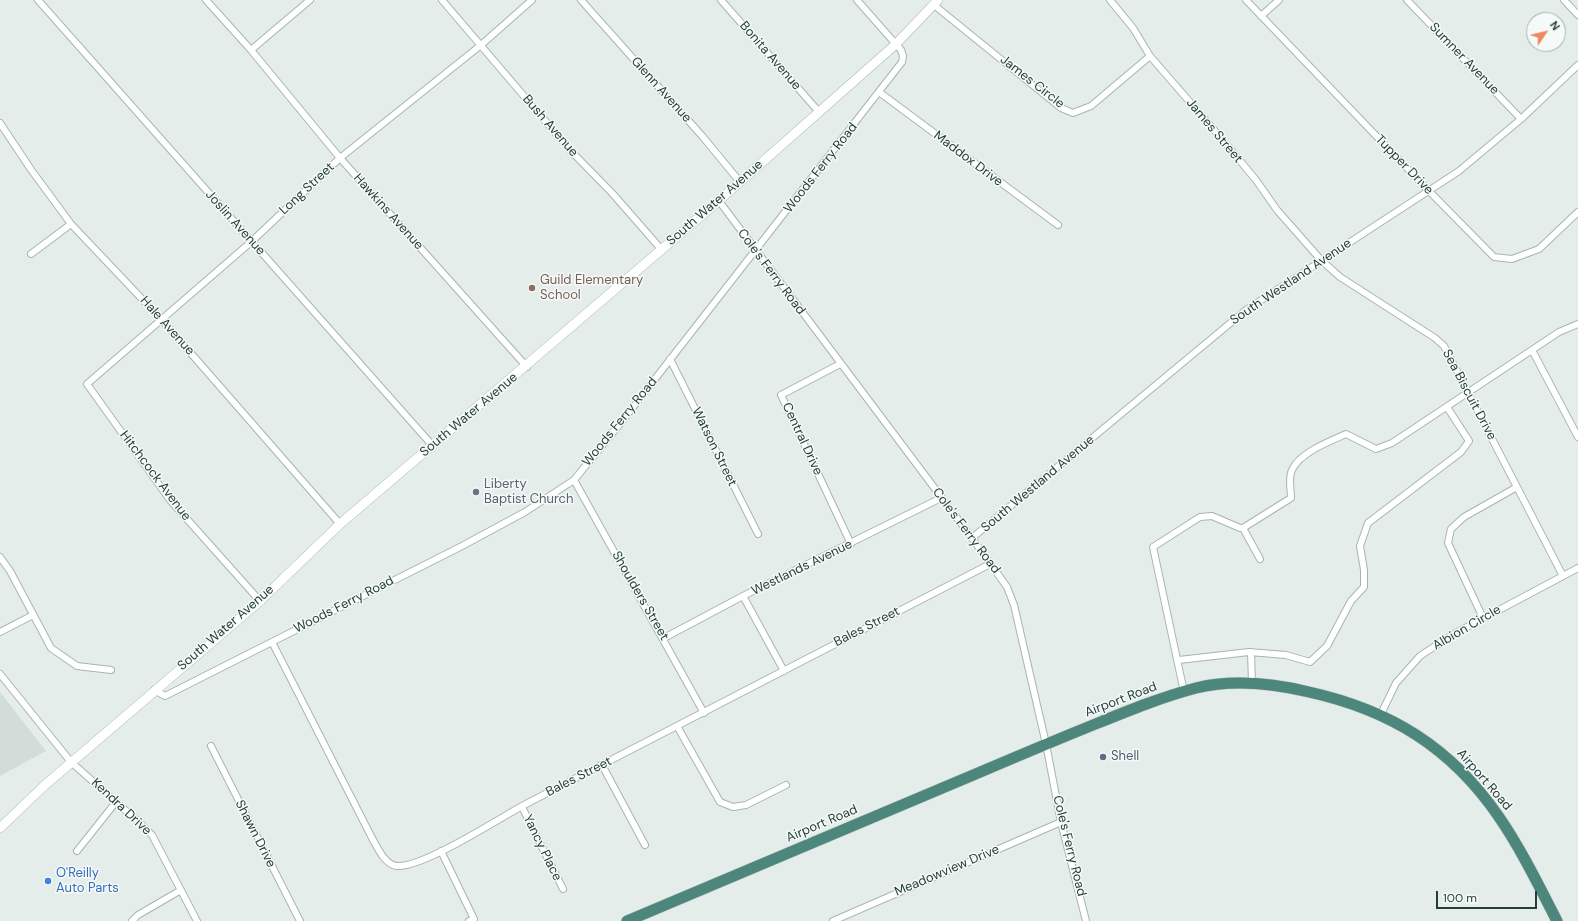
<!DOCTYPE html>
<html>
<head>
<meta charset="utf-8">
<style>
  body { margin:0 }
  #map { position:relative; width:1578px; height:921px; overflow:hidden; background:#e4edea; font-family:"DM Sans",sans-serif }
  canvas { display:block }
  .north { position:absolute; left:1526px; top:12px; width:40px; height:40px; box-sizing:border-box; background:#f5faf8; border:1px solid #a1afac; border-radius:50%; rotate:55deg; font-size:11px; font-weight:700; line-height:16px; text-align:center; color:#243f39 }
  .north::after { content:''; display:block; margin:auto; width:14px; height:18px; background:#ef8961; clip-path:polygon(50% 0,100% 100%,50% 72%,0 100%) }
  .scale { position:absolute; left:1436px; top:891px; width:101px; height:18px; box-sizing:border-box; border:2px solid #243f39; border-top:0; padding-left:5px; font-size:12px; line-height:14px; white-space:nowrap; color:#243f39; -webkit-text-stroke:3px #f5faf8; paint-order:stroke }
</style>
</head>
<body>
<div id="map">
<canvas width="1578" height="921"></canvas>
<div class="north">N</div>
<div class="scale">100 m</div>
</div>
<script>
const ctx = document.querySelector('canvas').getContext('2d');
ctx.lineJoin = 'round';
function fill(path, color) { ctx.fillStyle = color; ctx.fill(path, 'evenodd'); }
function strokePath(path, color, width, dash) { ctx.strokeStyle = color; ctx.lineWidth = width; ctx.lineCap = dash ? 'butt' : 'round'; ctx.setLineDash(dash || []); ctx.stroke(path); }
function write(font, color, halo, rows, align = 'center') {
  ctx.font = font + ' "DM Sans",sans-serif'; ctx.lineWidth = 3; ctx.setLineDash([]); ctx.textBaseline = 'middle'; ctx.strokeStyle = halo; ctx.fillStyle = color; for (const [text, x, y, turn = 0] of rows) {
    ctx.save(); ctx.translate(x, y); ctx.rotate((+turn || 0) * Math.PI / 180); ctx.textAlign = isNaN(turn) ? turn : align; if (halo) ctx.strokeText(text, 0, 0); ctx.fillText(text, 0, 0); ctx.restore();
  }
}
const built = new Path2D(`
  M0 692 46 751 0 776Z`);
const minor = new Path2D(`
  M38 0 432 445
  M206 0 251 50 340 158 527 367
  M442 0 570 150 612 193 661 249
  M581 0 703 137 740 182
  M721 0 819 112
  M1110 0 1133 28 1150 56 1221 138 1256 180 1277 210 1321 260 1340 277 1435 338 1444 346 1563 576
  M1246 0 1429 191 1494 257 1512 259 1539 249 1578 212
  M1407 0 1521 119
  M1564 0 1578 15
  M934 5 1061 108 1073 113 1091 106 1150 56
  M1261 16 1279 0
  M251 50 310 0
  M879 92 1058 225
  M0 123 32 171 71 224 161 319 340 524
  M719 201 972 538 1007 587 1014 605 1046 744 1061 822 1086 921
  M31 254 71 224
  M1532 350 1578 437
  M670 359 758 534
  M840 364 781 395 851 544
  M574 480 704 713
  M1243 528 1260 559
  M972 538 1246 310 1459 171 1521 119 1578 65
  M0 557 10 571 51 648 77 666 111 670
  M743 596 784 671
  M260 601 170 500 87 384 251 242 340 158 481 45 532 0
  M1483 618 1448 543 1451 529 1464 517 1517 487
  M0 632 33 615
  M664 638 743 596 941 498
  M272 642 372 838C377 847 385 865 397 866 423 868 498 819 524 805 680 725 835 644 990 564
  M1251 652 1252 683
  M1179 660 1249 652 1286 655 1310 662 1327 646 1351 601 1364 587V570L1360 546 1368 523 1461 452 1469 441 1447 407
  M0 674 71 762 142 825 152 835 197 921
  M154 690 165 696 462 546 525 512 574 480 623 420 902 62 903 56 901 50 857 0
  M1184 692 1153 547 1200 517 1212 516 1240 528H1243L1291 498C1291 489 1288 478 1292 470 1299 453 1330 441 1346 434L1376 449 1392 443 1559 332 1578 324
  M1381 714 1396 683 1420 656 1452 635 1578 568
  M677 726 720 802 733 807 746 805 786 785
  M211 746 300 921
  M602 765 645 845
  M522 807 563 889
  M77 851 116 802
  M441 851 474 919 469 921
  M132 921 138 915 181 890
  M833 921 1061 822`);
const secondary = new Path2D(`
  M0 828 45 785 260 601 340 524 716 203 896 44 938 0`);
const trunk = new Path2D(`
  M627 921C744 872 861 822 978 773 1018 756 1058 739 1098 723 1130 710 1162 697 1196 688 1233 679 1271 683 1309 692 1390 710 1451 747 1499 817 1521 849 1539 886 1557 921`);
const markers = [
  [532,288,4,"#8d6e63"],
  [476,492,4,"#6b7280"],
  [1103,757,4,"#5c6f8a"],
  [48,881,4,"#3f7fe0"]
];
const streetNames = [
  ["Bonita Avenue",770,56,49],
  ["Sumner Avenue",1464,59,46],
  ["James Circle",1032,82,38],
  ["Glenn Avenue",661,90,48],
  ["Bush Avenue",550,126,49],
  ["James Street",1214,131,50],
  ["Maddox Drive",968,159,37],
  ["Tupper Drive",1404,165,46],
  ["Woods Ferry Road",821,168,-52],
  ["Long Street",307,189,-43],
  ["South Water Avenue",715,203,-41],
  ["Hawkins Avenue",388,212,48],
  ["Joslin Avenue",235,223,48],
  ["Cole's Ferry Road",771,272,53],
  ["South Westland Avenue",1291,282,-34],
  ["Hale Avenue",167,326,48],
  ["Sea Biscuit Drive",1469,395,62],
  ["South Water Avenue",469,415,-40],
  ["Woods Ferry Road",620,422,-51],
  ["Central Drive",802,439,65],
  ["Watson Street",714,447,64],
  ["Hitchcock Avenue",155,476,53],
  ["South Westland Avenue",1038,484,-40],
  ["Cole's Ferry Road",966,531,53],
  ["Westlands Avenue",802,568,-26],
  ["Shoulders Street",640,596,60],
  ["Woods Ferry Road",344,605,-27],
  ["Bales Street",867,627,-27],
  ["South Water Avenue",226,628,-41],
  ["Albion Circle",1467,628,-30],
  ["Airport Road",1121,700,-21],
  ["Bales Street",579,777,-27],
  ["Airport Road",1484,780,49],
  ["Kendra Drive",121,807,43],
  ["Airport Road",822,824,-23],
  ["Shawn Drive",255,834,63],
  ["Cole's Ferry Road",1069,846,76],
  ["Yancy Place",542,848,64],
  ["Meadowview Drive",947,871,-23]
];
const educationNames = [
  ["Guild Elementary",540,281],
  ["School",540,296]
];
const worshipNames = [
  ["Liberty",484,485],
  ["Baptist Church",484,500]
];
const serviceNames = [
  ["Shell",1111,757]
];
const shopNames = [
  ["O'Reilly",56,874],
  ["Auto Parts",56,889]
];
fill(built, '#d2ddd9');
strokePath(minor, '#a7b5b1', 8);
strokePath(secondary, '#a3b9b2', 10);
strokePath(trunk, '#c2c9c8', 12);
strokePath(minor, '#fff', 6);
strokePath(secondary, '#fff', 9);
strokePath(trunk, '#4d867c', 11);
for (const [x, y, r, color] of markers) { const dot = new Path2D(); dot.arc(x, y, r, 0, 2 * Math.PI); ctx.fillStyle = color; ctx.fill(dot); strokePath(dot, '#f5faf8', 1.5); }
write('13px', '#243f39', '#f5faf8', streetNames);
write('13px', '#785e54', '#f5faf8', educationNames, 'left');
write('13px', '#5b616d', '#f5faf8', worshipNames, 'left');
write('13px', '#4e5e75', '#f5faf8', serviceNames, 'left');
write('13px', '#366cbe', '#f5faf8', shopNames, 'left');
</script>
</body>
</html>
